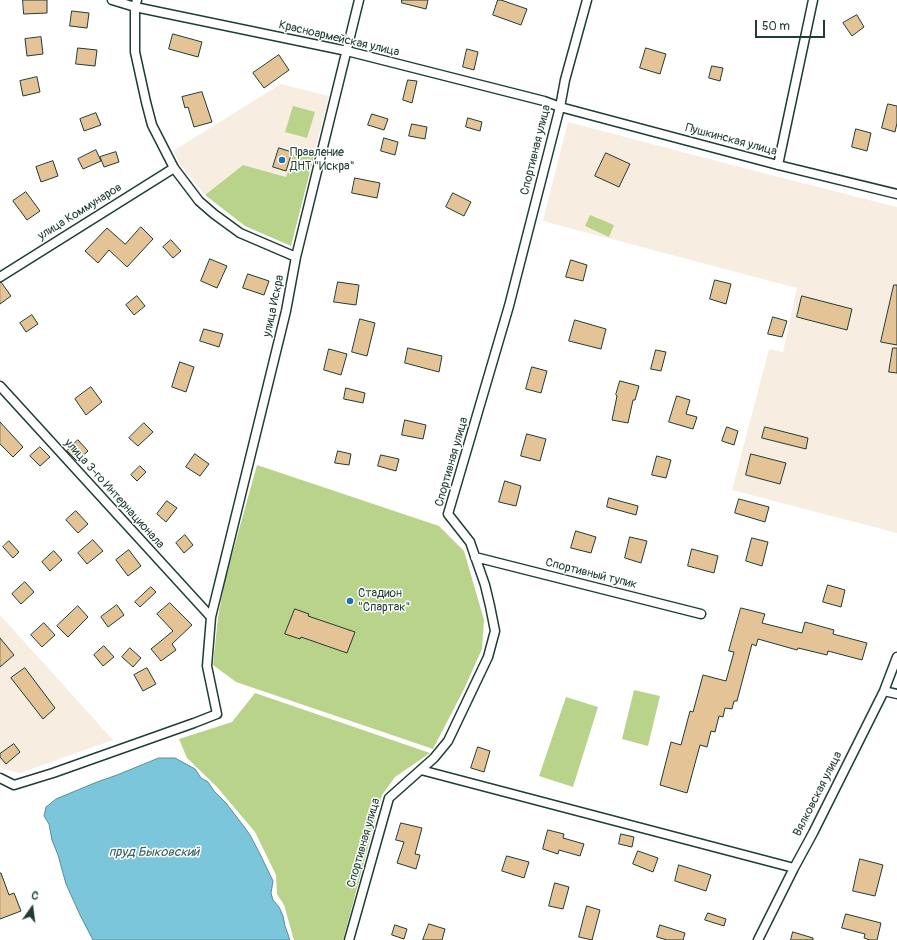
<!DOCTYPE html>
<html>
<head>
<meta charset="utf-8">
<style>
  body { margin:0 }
  #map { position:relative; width:897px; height:940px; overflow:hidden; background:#fff; font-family:Pangolin,sans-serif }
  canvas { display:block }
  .north { position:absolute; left:12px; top:888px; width:40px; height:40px; -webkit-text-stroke:3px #fff; paint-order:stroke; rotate:14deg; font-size:11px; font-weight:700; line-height:16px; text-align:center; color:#1f3d34 }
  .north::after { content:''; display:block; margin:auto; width:14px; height:18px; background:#1f3d34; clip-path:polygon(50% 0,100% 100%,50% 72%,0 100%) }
  .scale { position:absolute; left:755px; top:20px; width:70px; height:18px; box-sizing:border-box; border:2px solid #1f3d34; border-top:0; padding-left:5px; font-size:12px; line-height:14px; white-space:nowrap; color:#1f3d34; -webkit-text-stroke:3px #fff; paint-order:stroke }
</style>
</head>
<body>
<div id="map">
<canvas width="897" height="940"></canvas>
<div class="north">С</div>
<div class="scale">50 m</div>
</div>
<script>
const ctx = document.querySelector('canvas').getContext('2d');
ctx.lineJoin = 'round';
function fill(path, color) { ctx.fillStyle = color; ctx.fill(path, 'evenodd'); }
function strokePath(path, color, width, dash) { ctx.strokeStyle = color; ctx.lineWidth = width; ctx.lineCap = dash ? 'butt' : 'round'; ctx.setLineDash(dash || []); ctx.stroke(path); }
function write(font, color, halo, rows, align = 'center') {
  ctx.font = font + ' Pangolin,sans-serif'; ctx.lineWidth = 3; ctx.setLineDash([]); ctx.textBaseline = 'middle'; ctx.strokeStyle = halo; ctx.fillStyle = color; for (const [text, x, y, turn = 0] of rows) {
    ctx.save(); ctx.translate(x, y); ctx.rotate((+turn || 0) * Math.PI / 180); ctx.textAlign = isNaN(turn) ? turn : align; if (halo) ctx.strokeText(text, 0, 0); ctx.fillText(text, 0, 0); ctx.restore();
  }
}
const built = new Path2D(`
  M281 84 329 96 315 152 296 148 286 177 243 165 205 195 180 165 173 151Z
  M568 122 774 176 897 207V533L732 490 769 349 783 352 797 288 543 221Z
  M0 615 113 740 20 773 0 768Z`);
const green = new Path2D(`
  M293 106 315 112 307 138 285 132Z
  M296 147 315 152 291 246 245 226 205 195 243 165 286 177Z
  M590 215 614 225 609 237 585 226Z
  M257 465 439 526 464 551 484 620 482 649 464 689 433 749 236 682 213 665 218 617 225 580Z
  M634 690 660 696 648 746 622 739Z
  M255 693 430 753 395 777 382 795 343 940H294L284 905 277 894 276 875 255 832 217 787 187 758 179 739 232 722Z
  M566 697 598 707 573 787 539 776Z`);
const water = new Path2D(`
  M159 758H175L195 769 201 778 208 782 214 791 226 803 245 828 250 835 260 854 273 881 271 893 273 900 279 907 283 916 285 926 290 940H93L80 915 66 884 58 855 52 840 49 824 44 816 46 807 56 799 97 782 117 775Z`);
const building = new Path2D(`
  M23 0H47V13L24 14Z
  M402 0H428L426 9 402 3Z
  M498 0H501L527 9 521 25 493 15Z
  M72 11 89 13 87 28 70 26Z
  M857 15 864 27 852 36 843 23Z
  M173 34 202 42 198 57 169 49Z
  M41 37 43 54 27 56 25 39Z
  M78 48 97 50 95 66 76 64Z
  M646 48 666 54 660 74 640 68Z
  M467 49 478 52 474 70 463 67Z
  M279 55 289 70 264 88 253 73Z
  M712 66 723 68 720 81 709 78Z
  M37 77 40 92 23 96 20 81Z
  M408 80 417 81 412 103 403 100Z
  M202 92 212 122 194 127 188 107 185 108 182 97Z
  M888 104 897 106V123L895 132 882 128Z
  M96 113 101 125 84 131 80 119Z
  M372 114 388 119 384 130 368 125Z
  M468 118 482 122 480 131 466 127Z
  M412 124 427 127 425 139 409 136Z
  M856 129 871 133 867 151 852 147Z
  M384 138 398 142 395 155 381 151Z
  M279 148 292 152 286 171 273 167Z
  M96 150 101 161 83 169 78 159Z
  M116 152 119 162 104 167 100 157Z
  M606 153 630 164 619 187 595 176Z
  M53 161 58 176 41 182 36 167Z
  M355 178 380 183 377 198 352 193Z
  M26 192 40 211 27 220 13 201Z
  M453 193 471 202 464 216 446 207Z
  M141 227 153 239 127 267 109 250 98 263 85 251 107 228 125 244Z
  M171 240 181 251 173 258 163 247Z
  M210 259 227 266 217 288 201 281Z
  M571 260 587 265 583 281 566 277Z
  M248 274 269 281 264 295 243 288Z
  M715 280 731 284 726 304 710 299Z
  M0 282H1L11 296 0 304Z
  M338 282 359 285 356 305 334 302Z
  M894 285H897V345L881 342Z
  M137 296 145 306 134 315 126 305Z
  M802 296 852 309 847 330 797 317Z
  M32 315 38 324 26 332 20 323Z
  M773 317 787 321 782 337 768 334Z
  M360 319 375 323 367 356 352 352Z
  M575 320 606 329 601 349 569 341Z
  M204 329 223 334 219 347 200 341Z
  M408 348 442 356 439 372 405 363Z
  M893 348H897V373L889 372Z
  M329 349 347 354 341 375 324 370Z
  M656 350 666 352 661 371 651 369Z
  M180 362 194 367 186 392 172 387Z
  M532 367 547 371 541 393 526 389Z
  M620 381 639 386 635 400H633L628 423 612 420 617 396 616 395Z
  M91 387 102 402 86 415 75 399Z
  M346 388 365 393 363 403 344 399Z
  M677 396 690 400 686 414 697 417 693 429 669 422Z
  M405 420 426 425 423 439 402 435Z
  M0 422 23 447 13 457 0 444Z
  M144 423 153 432 138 446 129 438Z
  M727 427 738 431 734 445 722 441Z
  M765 427 808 438 806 449 762 438Z
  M527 434 546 439 540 461 521 456Z
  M78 440 88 451 77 461 67 451Z
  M40 447 50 457 40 466 30 456Z
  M338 451 351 454 349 465 335 463Z
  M195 454 209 464 200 476 186 467Z
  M751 454 786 463 780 484 746 475Z
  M381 455 399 459 396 471 378 466Z
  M657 456 671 460 666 478 652 475Z
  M140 466 146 472 137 481 131 475Z
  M505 481 521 486 516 506 499 502Z
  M609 498 638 506 636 515 607 507Z
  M739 499 769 507 765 522 735 513Z
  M167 501 177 508 166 522 157 514Z
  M76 511 88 524 78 533 66 520Z
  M576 531 596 537 591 553 571 548Z
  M185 535 193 545 184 553 176 543Z
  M630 537 647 541 641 563 625 558Z
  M752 538 768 542 762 566 746 561Z
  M93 540 103 551 87 564 78 553Z
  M9 541 19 552 13 558 3 547Z
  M692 549 718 556 714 573 688 566Z
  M129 550 141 566 128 576 116 560Z
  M54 551 62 560 50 571 42 562Z
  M25 582 34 592 21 604 12 594Z
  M828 585 845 590 841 607 823 602Z
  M151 587 156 592 140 607 135 602Z
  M170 603 192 625 172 644 176 650 161 661 151 649 173 631 157 614Z
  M117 605 124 615 108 627 101 617Z
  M78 606 88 617 68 637 57 626Z
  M741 608 765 614 762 623 802 633 805 622 834 630 833 634 867 643 862 660 828 651 827 655 798 648 797 650 758 639 756 646 752 644 737 701H734L732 709 725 708 723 717 719 716 715 732 711 731 707 747 700 745 687 793 660 785 671 742 681 745 690 711 693 712 703 675 726 681 734 652 729 651Z
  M295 609 309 614 308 616 355 632 347 653 301 637 300 639 285 634Z
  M44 623 55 635 42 647 31 635Z
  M0 638 14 655 0 667Z
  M104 646 114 657 103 666 94 655Z
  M130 648 141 658 133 667 122 657Z
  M25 668 55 708 43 719 11 678Z
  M147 668 156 684 143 691 134 675Z
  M14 744 20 752 6 764 0 757V754Z
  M478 747 490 751 484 772 471 768Z
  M401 823 422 828 415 854 420 855 416 869 397 863 404 842 396 840Z
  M548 830 564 834 563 838 584 844 580 856 559 850 558 854 543 849Z
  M621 834 634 837 632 847 619 844Z
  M638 851 658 858 653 872 633 864Z
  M507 856 529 862 524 878 502 871Z
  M860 859 883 865 875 896 853 891Z
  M679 865 711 875 706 891 675 881Z
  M0 873H1L9 895 14 893 21 911 0 919Z
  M555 883 569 887 563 909 549 906Z
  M587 906 600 910 592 940 579 937Z
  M708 913 726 919 724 926 705 920Z
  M846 914 881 923 877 940H870L864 938 865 934 842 928Z
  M429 924 445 929 442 940H423Z
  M395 925 407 929 404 939 392 935Z
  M660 925 685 933 683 940H667L657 937Z
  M793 932 813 938V940H791Z`);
const street = new Path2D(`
  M112 0 135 7 347 51 544 101 560 107 778 165 897 194
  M137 0 135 7V52L146 102 152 125 174 168 199 201 214 214 240 233 296 257
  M778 165 813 0
  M0 277 174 168
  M0 386 211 617
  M475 557 701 614
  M884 691 897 694
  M421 770 794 868
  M0 778 14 785 53 773 194 723 217 714 207 666 211 617 286 311 296 257 359 0
  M349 940 389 798 434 758 448 741 488 657 495 631 490 606 485 585 470 542 448 514 509 306 560 107 565 80 587 0
  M758 940 794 868 813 833 884 691 897 657`);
const markers = [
  [282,160,4,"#1f6fb2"],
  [350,601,4,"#1f6fb2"]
];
const streetNames = [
  ["Красноармейская улица",339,39,13],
  ["Пушкинская улица",731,140,15],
  ["Спортивная улица",536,150,-76],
  ["улица Коммунаров",80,212,-32],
  ["улица Искра",274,306,-78],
  ["Спортивная улица",452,462,-74],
  ["улица 3-го Интернационала",114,494,48],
  ["Спортивный тупик",591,574,14],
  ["Вялковская улица",818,794,-63],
  ["Спортивная улица",364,843,-74]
];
const poiNames = [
  ["Правление",290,153],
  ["ДНТ \"Искра\"",290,167],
  ["Стадион",358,594],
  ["\"Спартак\"",358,608]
];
const waterNames = [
  ["пруд Быковский",154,853]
];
fill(built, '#f7ede0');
fill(green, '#bad38a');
fill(water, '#7bc6da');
strokePath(water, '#568f98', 1);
fill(building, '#e4c396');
strokePath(building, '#1f3d34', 1);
strokePath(street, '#1f3d34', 11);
strokePath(street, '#fff', 8);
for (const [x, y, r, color] of markers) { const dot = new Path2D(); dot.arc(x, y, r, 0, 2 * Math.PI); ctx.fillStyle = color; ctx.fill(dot); strokePath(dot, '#fff', 1.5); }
write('12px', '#1f3d34', '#fff', streetNames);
write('12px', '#1f3d34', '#fff', poiNames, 'left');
write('italic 13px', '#365f5e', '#fff', waterNames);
</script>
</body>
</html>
